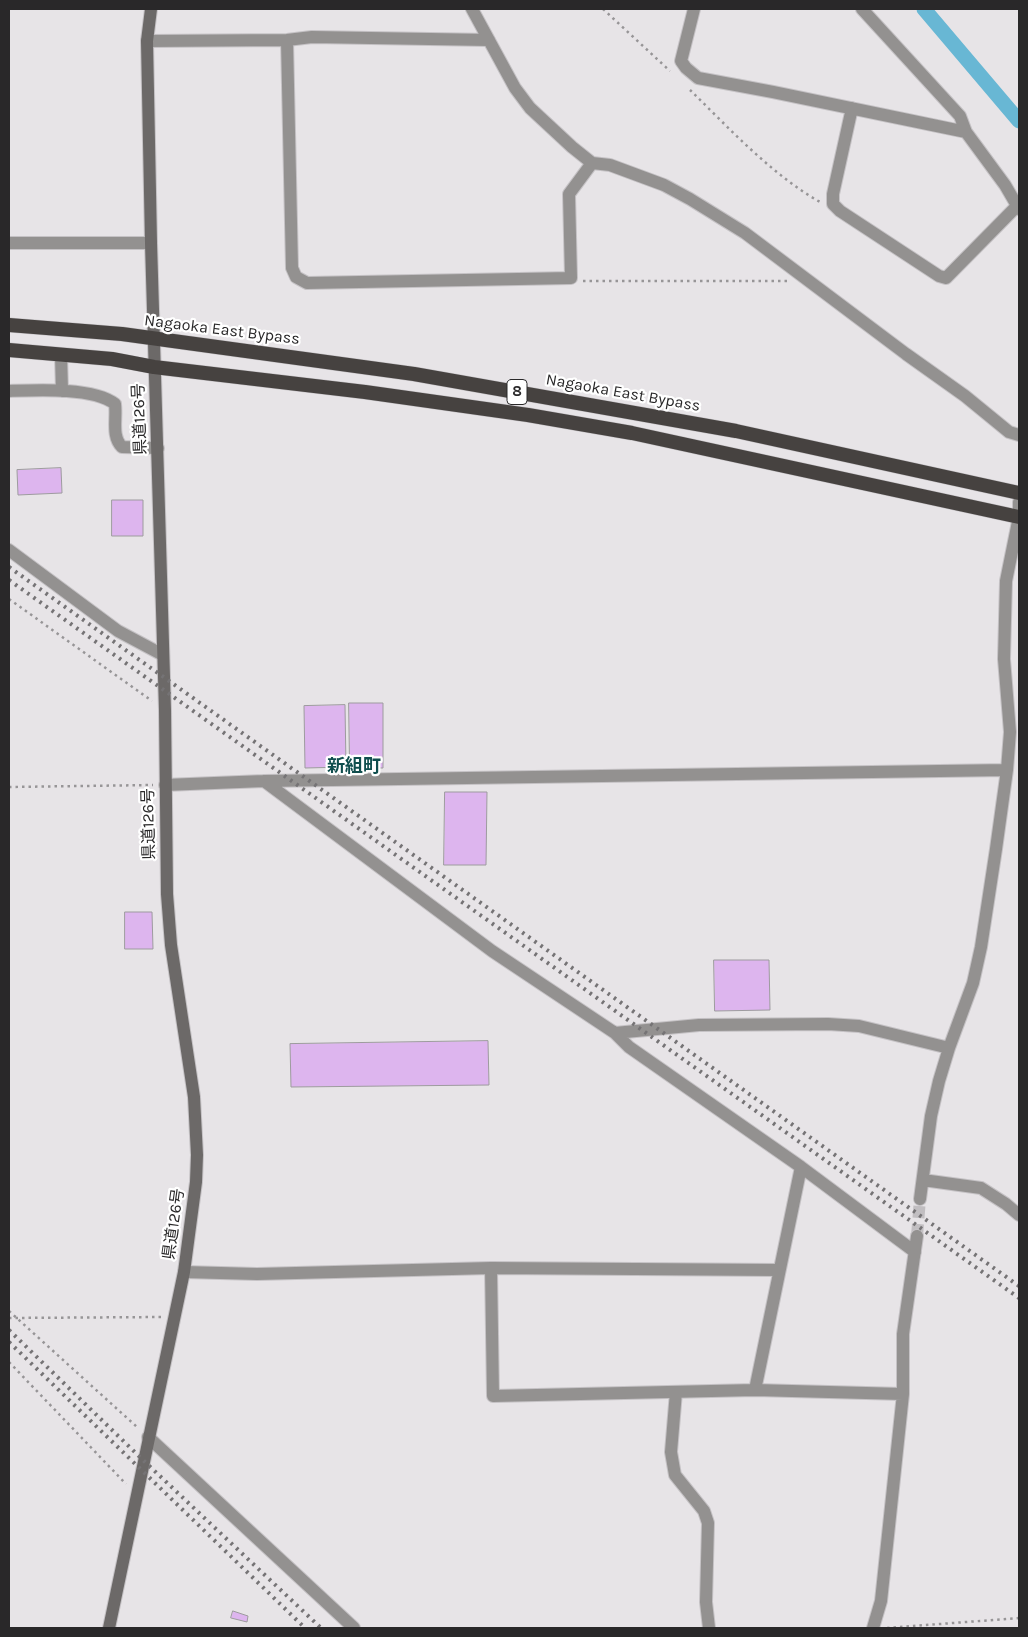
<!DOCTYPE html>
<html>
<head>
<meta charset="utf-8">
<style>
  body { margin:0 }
  #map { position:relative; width:1028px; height:1637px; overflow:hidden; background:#e7e4e7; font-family:Karla,sans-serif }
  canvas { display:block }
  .frame { position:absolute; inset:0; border:10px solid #292829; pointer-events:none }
</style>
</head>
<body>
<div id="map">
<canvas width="1028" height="1637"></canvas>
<div class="frame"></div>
</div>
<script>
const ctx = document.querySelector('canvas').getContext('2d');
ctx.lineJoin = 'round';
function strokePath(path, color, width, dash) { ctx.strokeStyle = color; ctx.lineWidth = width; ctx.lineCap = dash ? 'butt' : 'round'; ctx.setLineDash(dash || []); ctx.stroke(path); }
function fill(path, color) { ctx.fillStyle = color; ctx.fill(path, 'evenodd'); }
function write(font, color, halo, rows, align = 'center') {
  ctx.font = font + ' Karla,"Noto Sans JP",sans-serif'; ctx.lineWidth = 4.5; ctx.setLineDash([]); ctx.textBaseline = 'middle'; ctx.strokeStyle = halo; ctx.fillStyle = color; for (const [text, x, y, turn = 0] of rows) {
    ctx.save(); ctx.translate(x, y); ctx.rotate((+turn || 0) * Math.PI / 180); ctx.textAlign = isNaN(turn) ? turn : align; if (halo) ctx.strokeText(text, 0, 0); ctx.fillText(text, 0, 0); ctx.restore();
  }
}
const canal = new Path2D(`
  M924 9 1019 121`);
const building = new Path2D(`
  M61 468 62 493 18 495 17 470Z
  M112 500H143V536H112Z
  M349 703H383V768H350Z
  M345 705 346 767 305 768 304 706Z
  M445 792H487L486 865H444Z
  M125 912H152L153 949H125Z
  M714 960H769L770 1010 715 1011Z
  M488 1041 489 1085 291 1087 290 1044Z
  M233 1611 248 1616 247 1622 231 1618Z`);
const minorTunnel = new Path2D(`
  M917 1236 920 1199`);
const path = new Path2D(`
  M603 9 670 71
  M690 90C729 128 772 175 820 202
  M583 281H787
  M9 599 152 701
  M9 787 153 785
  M9 1311 137 1427
  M9 1318 161 1317
  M9 1362 126 1484
  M887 1628 1019 1618`);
const minor = new Path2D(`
  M472 9 515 88 530 108 572 147 592 163 610 165 664 185 690 199 745 233 906 354 965 396 1009 432 1019 435
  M694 9 681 61 686 68 698 78 773 92 966 132 1005 185 1019 209
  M862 9 960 116 966 132
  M287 40 292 268 296 277 307 283 571 278 569 194 592 163
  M147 41 287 40 312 37 489 40
  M852 108 833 194V204L840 211 939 276 946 278 1017 206
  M9 243H151
  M61 355 62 391
  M9 391C36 390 94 387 115 404 117 419 111 436 122 447L158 448
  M9 550 118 631 163 655
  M264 781 492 951 615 1033 629 1047 801 1167 915 1252
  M165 785 264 781 1007 770
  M615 1033 699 1025 828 1024 859 1026 949 1048
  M923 1180 981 1188 1006 1204 1019 1215
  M920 1199 931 1116 939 1081 949 1048 973 983 981 947 996 849 1007 770 1010 732 1004 659 1006 581 1019 517V502
  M491 1268 493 1396 755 1390 903 1394
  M184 1272 257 1274 491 1268 779 1270
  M755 1390 801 1167
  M676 1392 671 1452 675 1475 704 1511 708 1523 706 1602 709 1628
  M148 1437 354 1628
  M873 1628 881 1601 903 1394V1334L917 1236`);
const secondary = new Path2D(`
  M109 1628 184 1272 196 1182 197 1155 194 1097 171 945 167 894 165 710 151 243 147 41 151 9`);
const trunk = new Path2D(`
  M9 325 122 334 414 374 736 431 1019 493
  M9 350 112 359 154 367 365 392 528 415 632 433 1019 517`);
const rail = new Path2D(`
  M9 567 1019 1286
  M9 580 1019 1298
  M9 1330 144 1461 321 1628
  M9 1342 305 1628`);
const shields = [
  [517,392,20]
];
const shieldNames = [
  ["8",517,392]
];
const streetNames = [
  ["Nagaoka East Bypass",222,330,7],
  ["Nagaoka East Bypass",623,393,10],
  ["県道126号",140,419,-92],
  ["県道126号",149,824,-91],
  ["県道126号",174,1224,-82]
];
const neighbourhoodNames = [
  ["新組町",354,767]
];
strokePath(canal, '#68b7d4', 15);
fill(building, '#ddb5ee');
strokePath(building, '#9d9b9e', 1);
strokePath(minorTunnel, '#c1bec1', 12, [12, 6]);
strokePath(minor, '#c5c2c5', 14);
strokePath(secondary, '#c5c2c5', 14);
strokePath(trunk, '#c5c2c5', 15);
strokePath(path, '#979597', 2.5, [2.5, 4]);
strokePath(minor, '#939190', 12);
strokePath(secondary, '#6c6968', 12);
strokePath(trunk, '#464240', 14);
strokePath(rail, '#757375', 4, [2.5, 5]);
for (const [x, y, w] of shields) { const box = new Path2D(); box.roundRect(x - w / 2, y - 12.5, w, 25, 4); ctx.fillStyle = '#fff'; ctx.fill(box); strokePath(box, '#292829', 1); }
write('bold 15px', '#292829', null, shieldNames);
write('16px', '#292829', '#fff', streetNames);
write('bold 18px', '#104e4e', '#fff', neighbourhoodNames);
</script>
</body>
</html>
